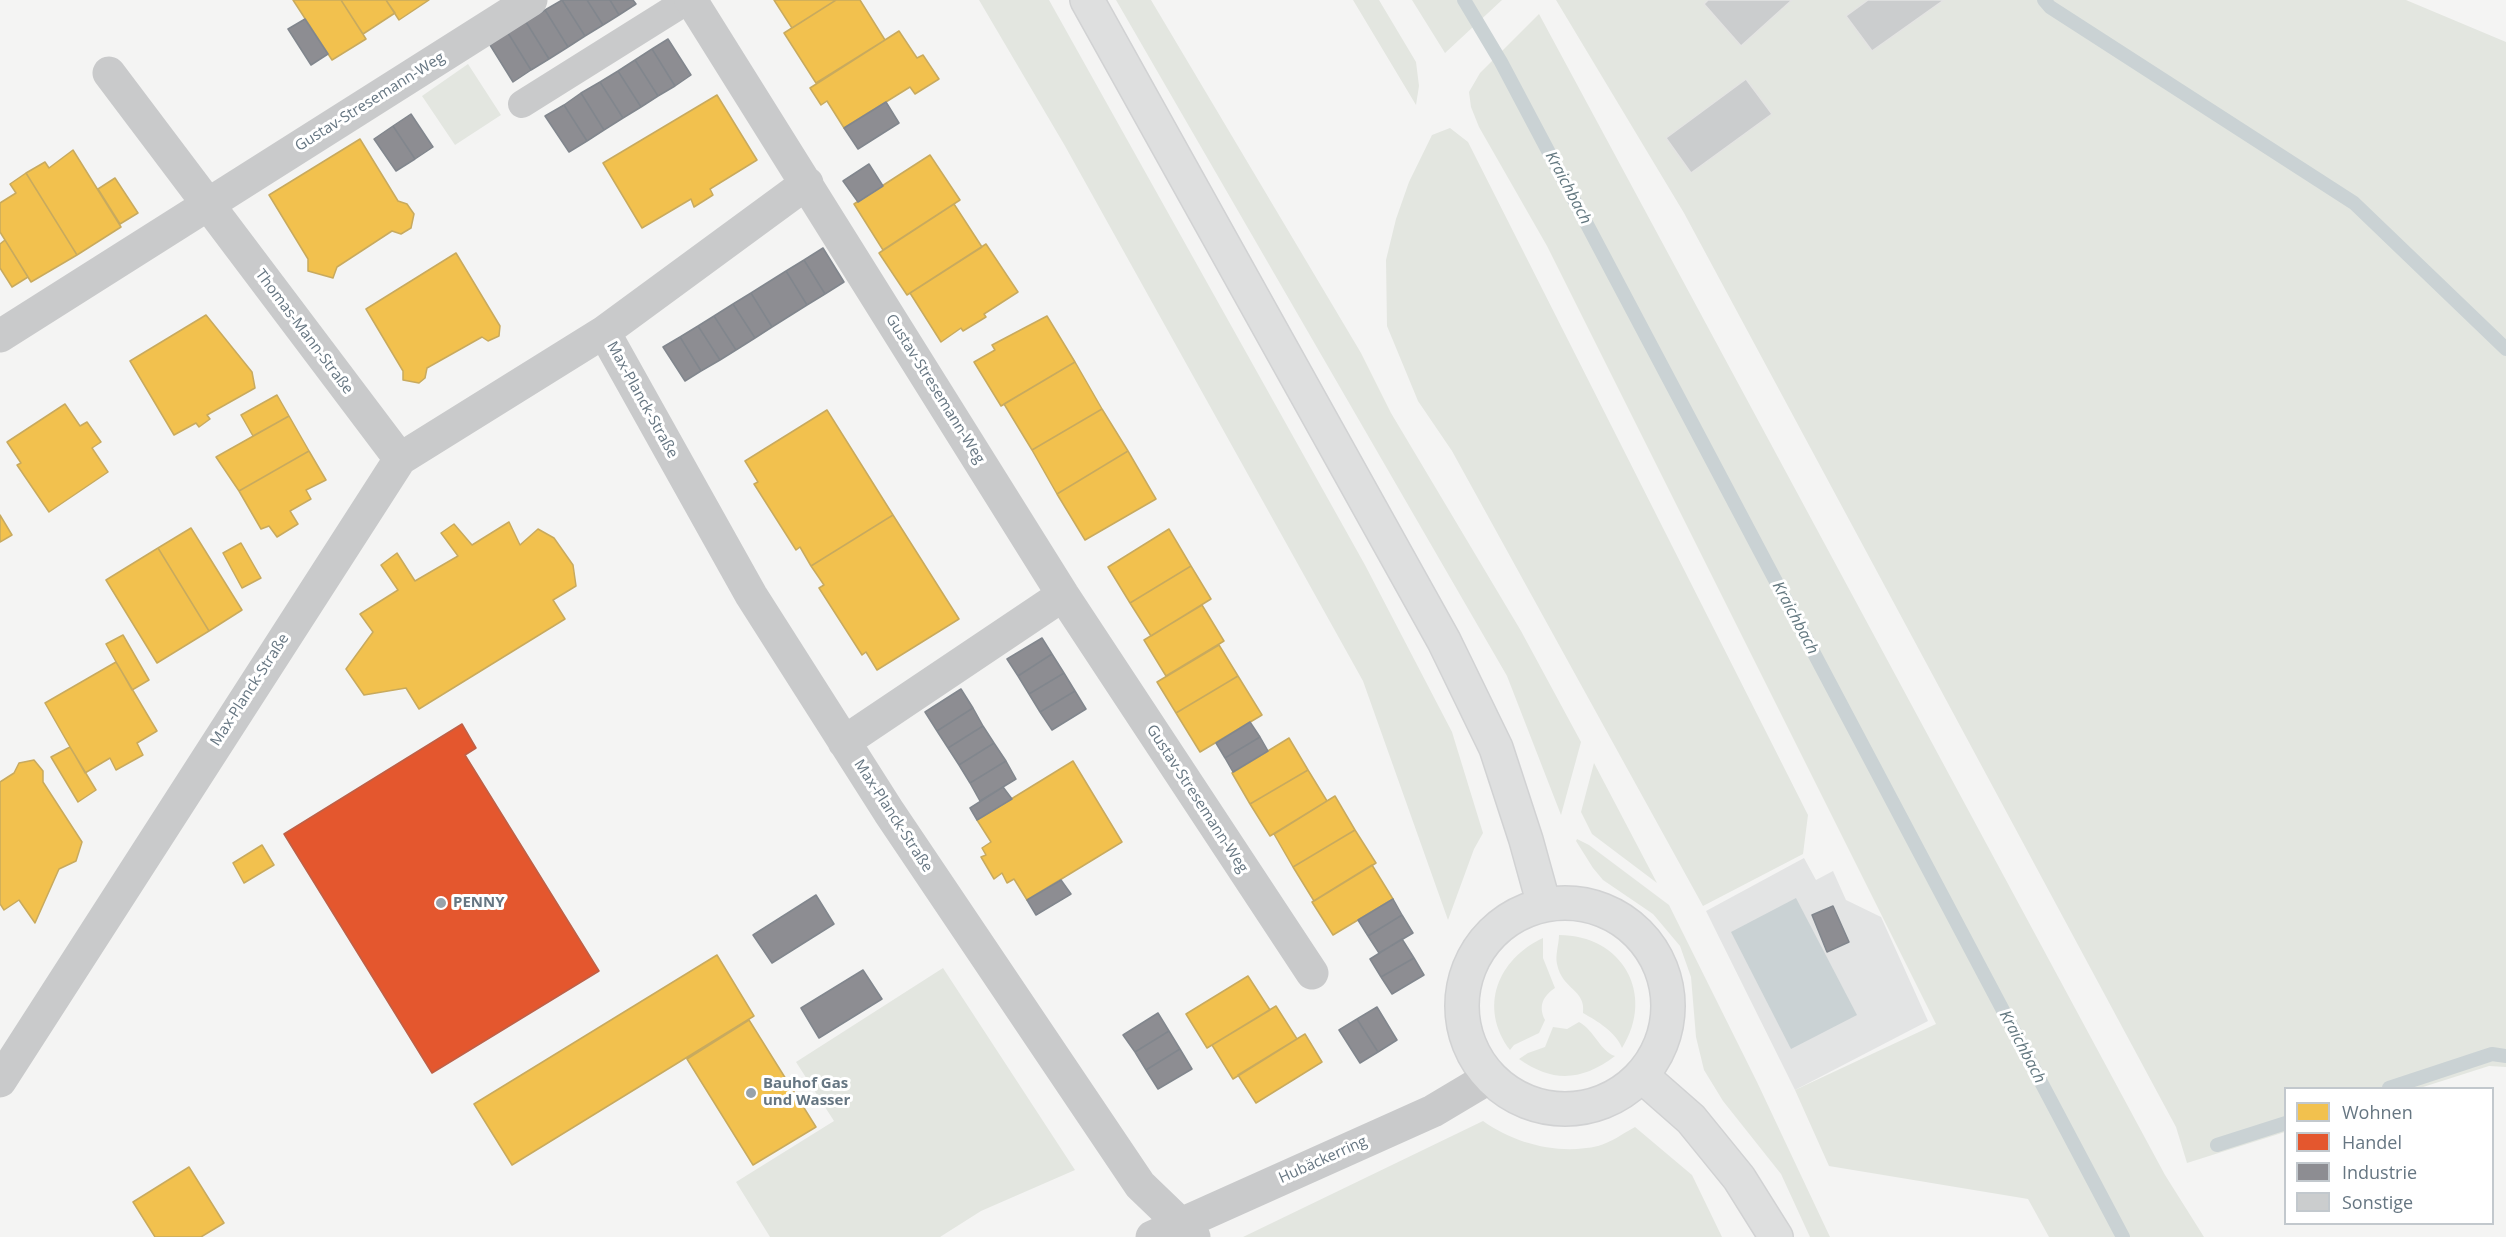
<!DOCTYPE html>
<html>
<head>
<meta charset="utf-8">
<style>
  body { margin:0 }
  #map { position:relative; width:2506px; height:1237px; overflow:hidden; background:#f4f4f3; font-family:"Open Sans",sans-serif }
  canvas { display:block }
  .legend { position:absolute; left:2284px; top:1087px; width:210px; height:138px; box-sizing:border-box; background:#fff; border:2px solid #c2c8cd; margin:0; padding:8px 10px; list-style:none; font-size:18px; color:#667682 }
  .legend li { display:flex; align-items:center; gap:12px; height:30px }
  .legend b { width:30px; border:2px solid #c2c8cd }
</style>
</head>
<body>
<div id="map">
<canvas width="2506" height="1237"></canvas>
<ul class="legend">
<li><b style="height:16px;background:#f2c14e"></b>Wohnen</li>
<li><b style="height:16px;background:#e4572e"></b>Handel</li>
<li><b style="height:16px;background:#8d8d92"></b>Industrie</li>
<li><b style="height:16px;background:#cbcdce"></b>Sonstige</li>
</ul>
</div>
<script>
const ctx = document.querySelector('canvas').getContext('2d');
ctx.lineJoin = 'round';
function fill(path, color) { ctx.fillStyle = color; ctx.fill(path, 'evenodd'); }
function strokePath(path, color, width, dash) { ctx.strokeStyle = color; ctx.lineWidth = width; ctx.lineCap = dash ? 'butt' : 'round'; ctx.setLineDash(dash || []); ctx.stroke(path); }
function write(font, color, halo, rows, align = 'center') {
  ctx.font = font + ' "Open Sans",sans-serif'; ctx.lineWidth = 6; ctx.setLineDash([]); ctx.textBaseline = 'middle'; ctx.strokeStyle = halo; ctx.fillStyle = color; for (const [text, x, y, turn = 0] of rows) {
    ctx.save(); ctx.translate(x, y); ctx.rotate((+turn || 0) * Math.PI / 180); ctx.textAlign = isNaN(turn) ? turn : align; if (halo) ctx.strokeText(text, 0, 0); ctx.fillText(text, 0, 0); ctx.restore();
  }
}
const built = new Path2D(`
  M1804 858 1816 880 1833 871 1846 900 1881 917 1928 1021 1795 1090 1706 911Z`);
const green = new Path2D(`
  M979 0H1049L1365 565 1452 732 1483 833 1474 849 1448 920 1363 681 1065 146Z
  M1116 0H1151L1361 353 1391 413 1521 631 1581 742 1561 815 1507 676Z
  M1353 0H1379L1416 62 1419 86 1416 105Z
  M1412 0H1502L1445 53Z
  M1556 0H2406L2506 42V1067L2489 1066 2420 1088H2286L2285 1132 2187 1163 2176 1127 1684 213Z
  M1539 14 2165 1175 2204 1237H2049L2028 1199 1829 1166 1795 1090 1936 1024 1547 246 1479 127 1471 107 1469 92 1480 73Z
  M468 64 501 115 455 145 422 96Z
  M1450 128 1468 142 1808 815 1803 854 1703 906 1452 451 1418 401 1387 326 1386 260 1396 219 1409 182 1432 135Z
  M1594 763 1657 883 1592 834 1581 812Z
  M1577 839 1589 845 1669 905 1757 1082 1830 1237H1810L1781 1174 1723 1101 1704 1070 1696 1037 1691 977 1680 946 1653 914 1603 880 1593 868 1576 841Z
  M1559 935C1622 935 1656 994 1622 1048 1616 1032 1597 1021 1583 1013 1586 989 1562 990 1557 964 1555 955 1559 944 1559 935Z
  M1543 938V958L1555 988C1543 996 1538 1006 1545 1020L1539 1033 1514 1045 1510 1050C1478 1007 1498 959 1543 938Z
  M943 968 1075 1170 981 1211 940 1237H770L736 1182 834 1121 796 1062Z
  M1579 1022C1595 1031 1600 1051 1615 1056 1582 1081 1553 1083 1519 1059L1528 1053 1545 1047 1553 1027 1567 1029Z
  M1483 1121C1515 1144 1559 1155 1598 1146 1610 1143 1624 1133 1635 1127L1692 1175 1722 1237H1243Z`);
const water = new Path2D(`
  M1796 898 1857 1015 1791 1049 1731 932Z`);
const homes = new Path2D(`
  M293 0H341L366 39 332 60Z
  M341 0H386L395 13 363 34Z
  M386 0H429L399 20Z
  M774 0H836L792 28Z
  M836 0H860L885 40 816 83 784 33Z
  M899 31 917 58 923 55 939 79 915 94 910 87 844 128 827 101 821 105 810 88Z
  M717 95 757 160 710 189 713 195 694 207 691 199 642 228 603 163Z
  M360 139 398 201 407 204 414 214 411 228 401 234 392 231 337 267 333 278 308 271V259L269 195Z
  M73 150 121 227 77 255 26 173 45 162 49 168Z
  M930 155 960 200 883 250 854 204Z
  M26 173 77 255 31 282 0 232V203L16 193 10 184Z
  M115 178 138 213 120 224 98 189Z
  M954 204 982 247 907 295 879 253Z
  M5 240 28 277 12 287 0 268V244Z
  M986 244 1018 292 984 314 986 317 963 331 961 328 941 342 910 293Z
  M456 253 500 326 499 336 488 341 482 337 427 368 425 378 419 383 403 380V371L366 309Z
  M206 315 252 372 255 388 207 415 210 419 199 427 196 423 174 435 130 361Z
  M1047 316 1075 362 1001 406 974 362 995 350 992 345Z
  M1075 362 1102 409 1032 450 1004 404Z
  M277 395 289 416 253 436 241 415Z
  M65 404 80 426 87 422 101 442 92 448 108 472 49 512 17 465 21 463 7 442Z
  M1102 409 1128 451 1057 494 1032 450Z
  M827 410 893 515 811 566 800 547 796 550 754 484 758 482 745 461Z
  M289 416 309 451 239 491 216 457Z
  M309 451 326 480 306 490 311 499 290 511 298 524 277 537 269 526 261 529 239 491Z
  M1128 451 1156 499 1085 540 1057 494Z
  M0 515 12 535 0 542Z
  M893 515 959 619 877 670 866 652 862 655 819 588 824 585 811 566Z
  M509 522 520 545 538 529 554 538 573 565 576 586 553 600 565 619 419 709 406 688 364 695 346 669 373 632 360 614 398 590 381 565 397 553 415 581 458 556 441 533 454 524 472 545Z
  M191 528 242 610 209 631 158 548Z
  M1169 529 1191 566 1130 603 1108 567Z
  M241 543 261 578 242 588 223 553Z
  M158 548 209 631 157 663 106 580Z
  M1191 566 1211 599 1151 636 1130 603Z
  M1202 605 1224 641 1166 676 1144 640Z
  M123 635 149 680 132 690 106 644Z
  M1219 645 1238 676 1176 713 1157 682Z
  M116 662 157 731 137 743 143 755 116 770 110 758 85 773 45 703Z
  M1238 676 1262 715 1200 752 1176 713Z
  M1289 738 1308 770 1250 804 1232 773Z
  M70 747 96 790 78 802 51 757Z
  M34 760 43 771V782L82 842 76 861 59 869 35 923 19 900 4 910 0 904V782L14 773 19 763Z
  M1073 761 1122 842 1027 900 1014 879 1007 883 1002 873 994 879 981 857 986 855 982 848 991 842 977 820Z
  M1308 770 1327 801 1270 836 1250 804Z
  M1335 796 1355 830 1293 867 1274 834Z
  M1355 830 1376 863 1314 901 1293 867Z
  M262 845 274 865 244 883 233 863Z
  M1372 865 1393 899 1333 935 1312 902Z
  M717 955 754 1016 512 1165 474 1104Z
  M1248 976 1270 1010 1207 1048 1186 1014Z
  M1276 1006 1297 1039 1233 1079 1212 1045Z
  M749 1020 816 1127 753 1165 687 1059Z
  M1305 1034 1322 1062 1256 1103 1238 1075Z
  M189 1167 224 1223 201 1237H155L133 1202Z`);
const shops = new Path2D(`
  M462 724 476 748 465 755 599 971 432 1073 284 834Z`);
const industry = new Path2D(`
  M562 0H587L603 25 585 36Z
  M562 0 585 36 568 47 545 10Z
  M587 0H610L619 15 603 25Z
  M610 0H633L636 4 619 15Z
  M545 10 568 47 549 59 526 22Z
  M305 19 328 54 311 65 288 29Z
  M526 22 549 59 531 70 508 33Z
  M508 33 531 70 513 82 490 45Z
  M668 39 691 75 675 86 652 49Z
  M652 49 675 86 658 96 635 60Z
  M635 60 658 96 641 107 618 71Z
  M618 71 641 107 623 118 600 82Z
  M600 82 623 118 604 130 581 93Z
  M581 93 604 130 587 141 564 105Z
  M886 102 899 123 858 149 844 128Z
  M564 105 587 141 569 152 545 116Z
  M411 114 433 147 415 159 393 126Z
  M393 126 415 159 396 171 374 139Z
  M869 164 883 186 858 202 843 181Z
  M823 248 844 282 825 294 804 260Z
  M804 260 825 294 807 305 786 271Z
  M786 271 807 305 772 327 751 293Z
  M751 293 772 327 755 338 733 304Z
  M733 304 755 338 736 350 714 316Z
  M714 316 736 350 720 360 698 326Z
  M698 326 720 360 701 371 680 337Z
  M680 337 701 371 685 381 663 347Z
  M1042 638 1052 654 1018 676 1007 659Z
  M1052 654 1064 673 1029 694 1018 676Z
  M1064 673 1075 691 1040 712 1029 694Z
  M961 689 973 708 937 731 925 712Z
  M1075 691 1086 709 1052 730 1040 712Z
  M973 708 983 726 948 748 937 731Z
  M1250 722 1260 737 1225 758 1216 743Z
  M983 726 994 743 959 765 948 748Z
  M1260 737 1268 751 1233 772 1225 758Z
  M994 743 1006 761 970 783 959 765Z
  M1006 761 1016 779 980 801 970 783Z
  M1003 787 1012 799 977 820 970 808Z
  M1061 880 1071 894 1036 915 1027 900Z
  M816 895 834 924 772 963 753 935Z
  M1393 899 1402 915 1368 936 1358 920Z
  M1833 906 1849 942 1827 952 1812 915Z
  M1402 915 1413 933 1379 953 1368 936Z
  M1402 939 1414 958 1381 977 1370 959Z
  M1414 958 1424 975 1392 994 1381 977Z
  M863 970 882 999 819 1038 801 1008Z
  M1377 1007 1397 1040 1378 1052 1357 1019Z
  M1158 1013 1169 1031 1135 1052 1123 1035Z
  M1357 1019 1378 1052 1360 1063 1339 1030Z
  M1169 1031 1180 1049 1146 1070 1135 1052Z
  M1180 1049 1192 1069 1158 1089 1146 1070Z`);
const stream = new Path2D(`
  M1464 0 1501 62 2123 1237
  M2044 0 2050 7 2354 203 2506 349
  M2389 1088 2492 1054 2506 1056
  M2217 1145 2286 1123`);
const building = new Path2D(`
  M1708 0H1792L1741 46 1704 4Z
  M1868 0H1944L1872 51 1846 16Z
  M1746 79 1772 114 1691 173 1666 138Z`);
const lane = new Path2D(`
  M522 104 688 0`);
const street = new Path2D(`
  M691 0 1063 595 1312 973
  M109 73 400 459
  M604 332 807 183
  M0 336 531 0
  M844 742 1063 595
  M0 1081 400 459 604 332 751 595 889 812 1140 1185 1194 1237
  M1152 1237 1433 1111 1490 1077`);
const secondary = new Path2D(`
  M1087 0 1444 641 1496 748 1526 840 1544 905
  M1462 1006a103 103 0 1 1 206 0a103 103 0 1 1-206 0Z
  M1642 1076 1691 1119 1739 1178 1776 1237`);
const markers = [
  [441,903,6,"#98a2aa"],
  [751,1093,6,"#98a2aa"]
];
const streetNames = [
  ["Gustav-Stresemann-Weg",370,102,-32],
  ["Thomas-Mann-Straße",304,332,53],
  ["Gustav-Stresemann-Weg",935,389,58],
  ["Max-Planck-Straße",642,400,61],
  ["Max-Planck-Straße",250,690,-57],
  ["Gustav-Stresemann-Weg",1197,799,57],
  ["Max-Planck-Straße",893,816,57],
  ["Hubäckerring",1323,1160,-24]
];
const poiNames = [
  ["PENNY",453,903],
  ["Bauhof Gas",763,1084],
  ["und Wasser",763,1101]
];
const waterNames = [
  ["Kraichbach",1568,188,62],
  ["Kraichbach",1795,618,62],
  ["Kraichbach",2022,1047,62]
];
fill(built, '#e3e4e4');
fill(green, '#e3e6e0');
fill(water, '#cad2d4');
fill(homes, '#f2c14e');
strokePath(homes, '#c8aa5e', 1.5);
fill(shops, '#e4572e');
strokePath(shops, '#be6047', 1.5);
fill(industry, '#8d8d92');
strokePath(industry, '#81868d', 1.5);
strokePath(stream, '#cad2d4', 14);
fill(building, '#cbcdce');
strokePath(building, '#e4e4e3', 1.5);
strokePath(secondary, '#d1d2d3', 36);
strokePath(lane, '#c9cacb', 28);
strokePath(street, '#c9cacb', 33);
strokePath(secondary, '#dedfdf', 33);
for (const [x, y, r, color] of markers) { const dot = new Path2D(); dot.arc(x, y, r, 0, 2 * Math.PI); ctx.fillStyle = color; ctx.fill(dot); strokePath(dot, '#fff', 2); }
write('15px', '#667682', '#fff', streetNames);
write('bold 15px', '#667682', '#fff', poiNames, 'left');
write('italic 16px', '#62777f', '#fff', waterNames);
</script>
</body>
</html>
